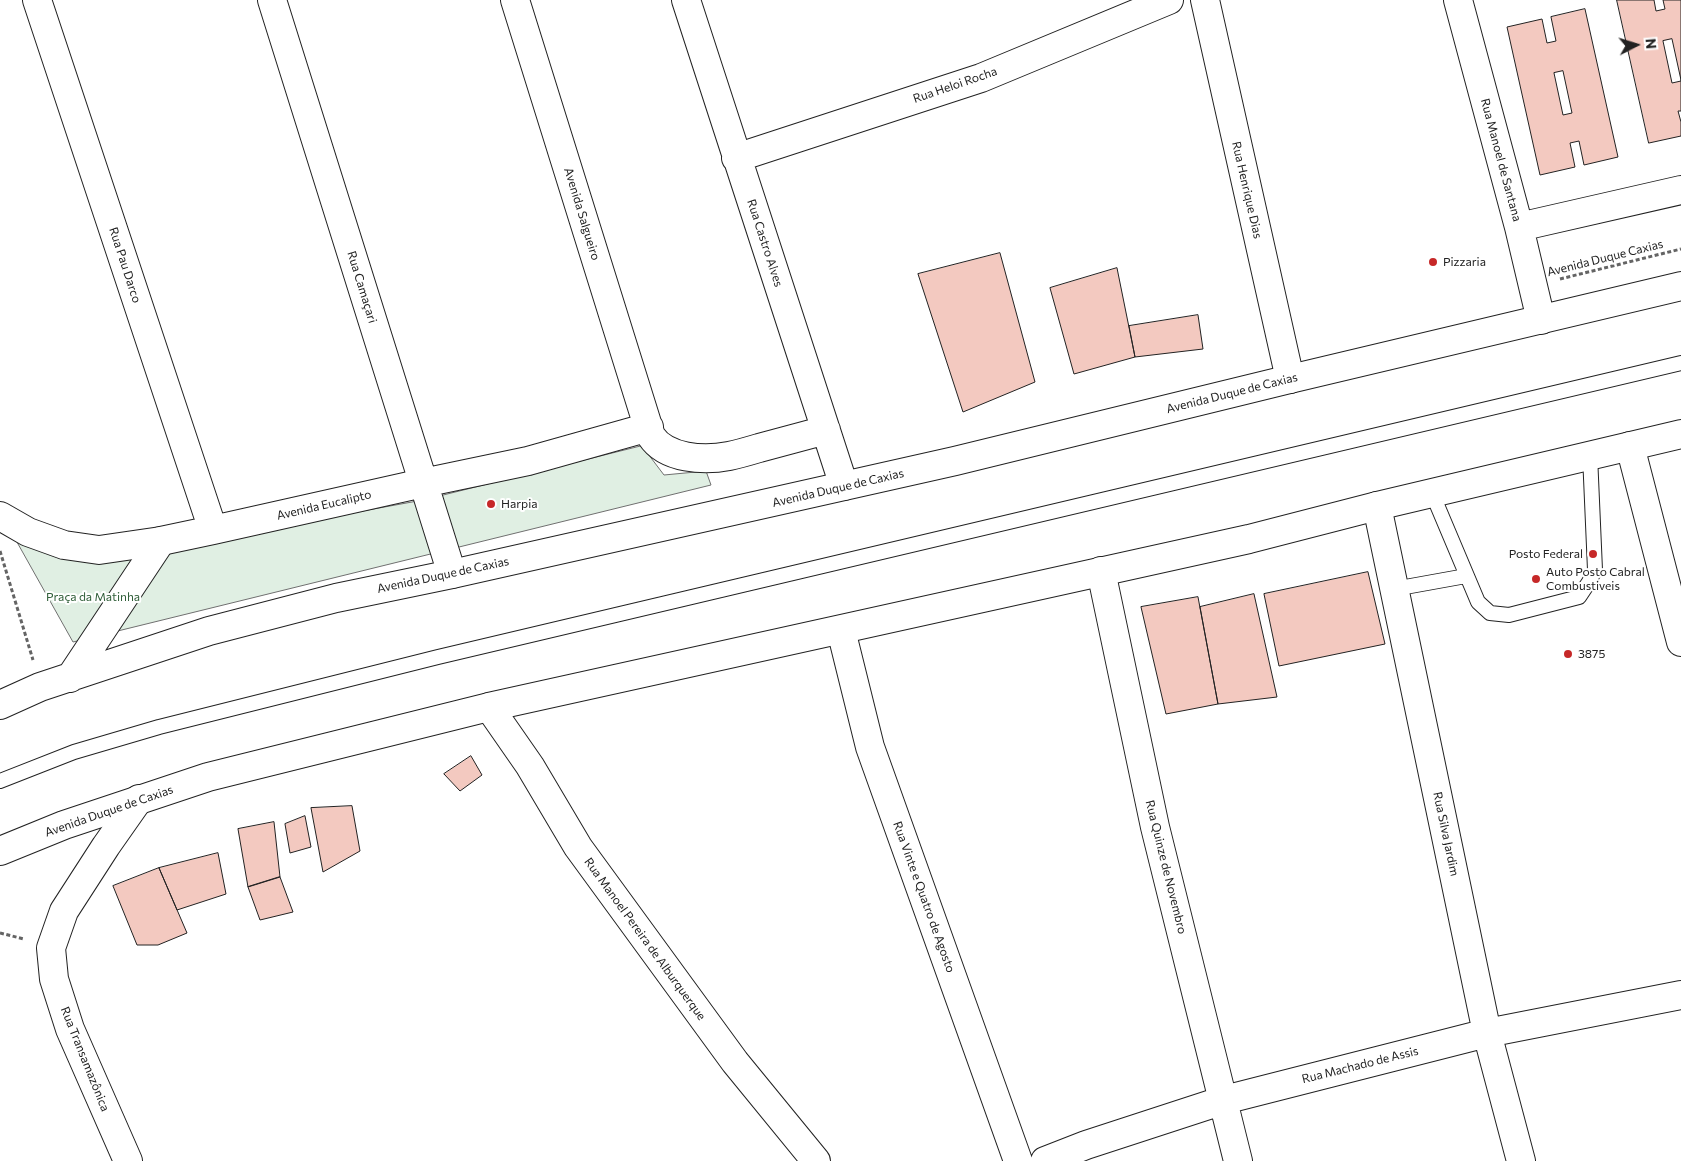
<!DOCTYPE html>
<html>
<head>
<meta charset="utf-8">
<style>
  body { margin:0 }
  #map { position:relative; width:1681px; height:1161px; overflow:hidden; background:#fff; font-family:Commissioner,sans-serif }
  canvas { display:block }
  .north { position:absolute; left:1611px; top:20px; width:50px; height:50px; -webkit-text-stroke:4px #fff; paint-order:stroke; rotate:85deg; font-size:14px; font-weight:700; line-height:20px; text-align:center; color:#222 }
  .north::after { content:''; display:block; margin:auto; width:18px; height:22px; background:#222; clip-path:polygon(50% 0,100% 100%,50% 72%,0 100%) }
</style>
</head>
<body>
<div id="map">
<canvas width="1681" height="1161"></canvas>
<div class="north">N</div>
</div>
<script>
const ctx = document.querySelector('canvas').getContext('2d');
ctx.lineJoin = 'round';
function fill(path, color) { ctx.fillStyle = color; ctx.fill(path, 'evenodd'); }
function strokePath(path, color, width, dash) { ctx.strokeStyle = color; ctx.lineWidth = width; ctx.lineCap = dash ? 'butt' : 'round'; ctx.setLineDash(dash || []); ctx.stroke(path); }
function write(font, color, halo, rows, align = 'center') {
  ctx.font = font + ' Commissioner,sans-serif'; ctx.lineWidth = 4; ctx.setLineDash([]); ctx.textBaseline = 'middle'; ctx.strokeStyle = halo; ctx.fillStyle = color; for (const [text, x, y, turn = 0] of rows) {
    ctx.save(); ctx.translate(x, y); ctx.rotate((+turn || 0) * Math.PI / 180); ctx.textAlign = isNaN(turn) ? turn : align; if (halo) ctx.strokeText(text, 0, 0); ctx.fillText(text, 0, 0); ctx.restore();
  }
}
const green = new Path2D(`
  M642 446 664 475 706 471 711 485 73 642 13 535 98 559 423 500Z`);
const building = new Path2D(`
  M1617 0H1654L1656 11 1665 9 1663 0H1681V111H1678L1681 122V136L1649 143Z
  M1585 9 1618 157 1584 165 1579 141 1570 143 1575 167 1540 175 1507 27 1542 19 1547 43 1556 41 1551 17Z
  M1672 39 1681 80V81L1672 83 1663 41Z
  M1563 71 1572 113 1563 115 1554 73Z
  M1000 253 1035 382 963 412 918 274Z
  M1117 268 1135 357 1074 374 1050 288Z
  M1198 315 1203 349 1135 357 1129 326Z
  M1368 572 1385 644 1279 666 1264 594Z
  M1254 594 1277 697 1218 704 1200 607Z
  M1198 597 1218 704 1166 714 1141 607Z
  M471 756 482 775 460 791 444 774Z
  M352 806 360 851 323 872 311 808Z
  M305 816 311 847 290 853 285 824Z
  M274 822 280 877 248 887 238 829Z
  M218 853 226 894 177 910 159 868Z
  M159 868 187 933 158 945H137L113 886Z
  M280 877 293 912 260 920 248 887Z`);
const path = new Path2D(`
  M1560 279 1681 249
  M0 551 33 660
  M0 933 24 939`);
const service = new Path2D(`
  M1432 493 1478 602 1490 613 1509 615 1579 597 1589 582 1595 570 1590 455
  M1394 589 1466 576
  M0 781 74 752 159 727 438 657 1681 363`);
const minor = new Path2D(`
  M37 0 213 530
  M272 0 452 574
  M515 0 651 436C666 459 704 461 729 456 739 454 749 451 759 448 781 442 804 436 826 430
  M686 0 844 486
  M1205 0 1290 379
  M1458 0 1519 227 1541 320
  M736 158 981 78 1169 0
  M1519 227 1681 190
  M1630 446 1681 642
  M1377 506 1487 1033 1521 1161
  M0 516 28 532 64 545 99 550 161 541 213 530 423 483 528 461 649 427
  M1101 571 1155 827 1238 1161
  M841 630 870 747 1018 1161
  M489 707 530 766 578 847 735 1062 816 1161
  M128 1161 70 1029 54 979 51 948 64 911 106 846 139 799
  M1045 1161 1086 1145 1224 1100 1487 1033 1681 995`);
const trunk = new Path2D(`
  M70 678 161 541
  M0 705 40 687 209 631 336 598 452 574 955 461 1290 379 1681 286
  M0 851 64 825 208 777 489 707 1249 539 1377 506 1681 434`);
const markers = [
  [1433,262,5,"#c62828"],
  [491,504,5,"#c62828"],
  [1593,554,5,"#c62828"],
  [1536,579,5,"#c62828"],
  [1568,654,5,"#c62828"]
];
const streetNames = [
  ["Rua Heloi Rocha",955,85,-19],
  ["Rua Manoel de Santana",1501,160,75],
  ["Rua Henrique Dias",1247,190,77],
  ["Avenida Salgueiro",582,214,73],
  ["Rua Castro Alves",765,243,72],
  ["Avenida Duque Caxias",1605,258,-14],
  ["Rua Pau Darco",125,265,72],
  ["Rua Camaçari",362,287,73],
  ["Avenida Duque de Caxias",1232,393,-14],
  ["Avenida Duque de Caxias",838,488,-13],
  ["Avenida Eucalipto",324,505,-13],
  ["Avenida Duque de Caxias",443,575,-12],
  ["Avenida Duque de Caxias",109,811,-19],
  ["Rua Silva Jardim",1446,834,78],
  ["Rua Quinze de Novembro",1166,867,76],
  ["Rua Vinte e Quatro de Agosto",924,897,70],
  ["Rua Manoel Pereira de Alburquerque",645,939,54],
  ["Rua Transamazônica",85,1059,68],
  ["Rua Machado de Assis",1360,1065,-14]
];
const poiNames = [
  ["Pizzaria",1443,262],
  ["Harpia",501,504],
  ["Posto Federal",1583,554,"right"],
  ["Auto Posto Cabral",1546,572],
  ["Combustiveis",1546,586],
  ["3875",1578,654]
];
const parkNames = [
  ["Praça da Matinha",93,597]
];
fill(green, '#e0efe3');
strokePath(green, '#6f6f6f', 1);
fill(building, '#f3c9c0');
strokePath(building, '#222', 1);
strokePath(service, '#222', 16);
strokePath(minor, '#222', 30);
strokePath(trunk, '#222', 30);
strokePath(path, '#646464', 3, [4, 2.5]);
strokePath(service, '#fff', 14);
strokePath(minor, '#fff', 28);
strokePath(trunk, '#fff', 28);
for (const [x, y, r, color] of markers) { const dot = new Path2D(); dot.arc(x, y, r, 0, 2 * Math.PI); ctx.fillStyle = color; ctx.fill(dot); strokePath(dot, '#fff', 2); }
write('12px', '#222', '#fff', streetNames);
write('12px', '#222', '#fff', poiNames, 'left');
write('12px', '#2f5e38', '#fff', parkNames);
</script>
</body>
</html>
